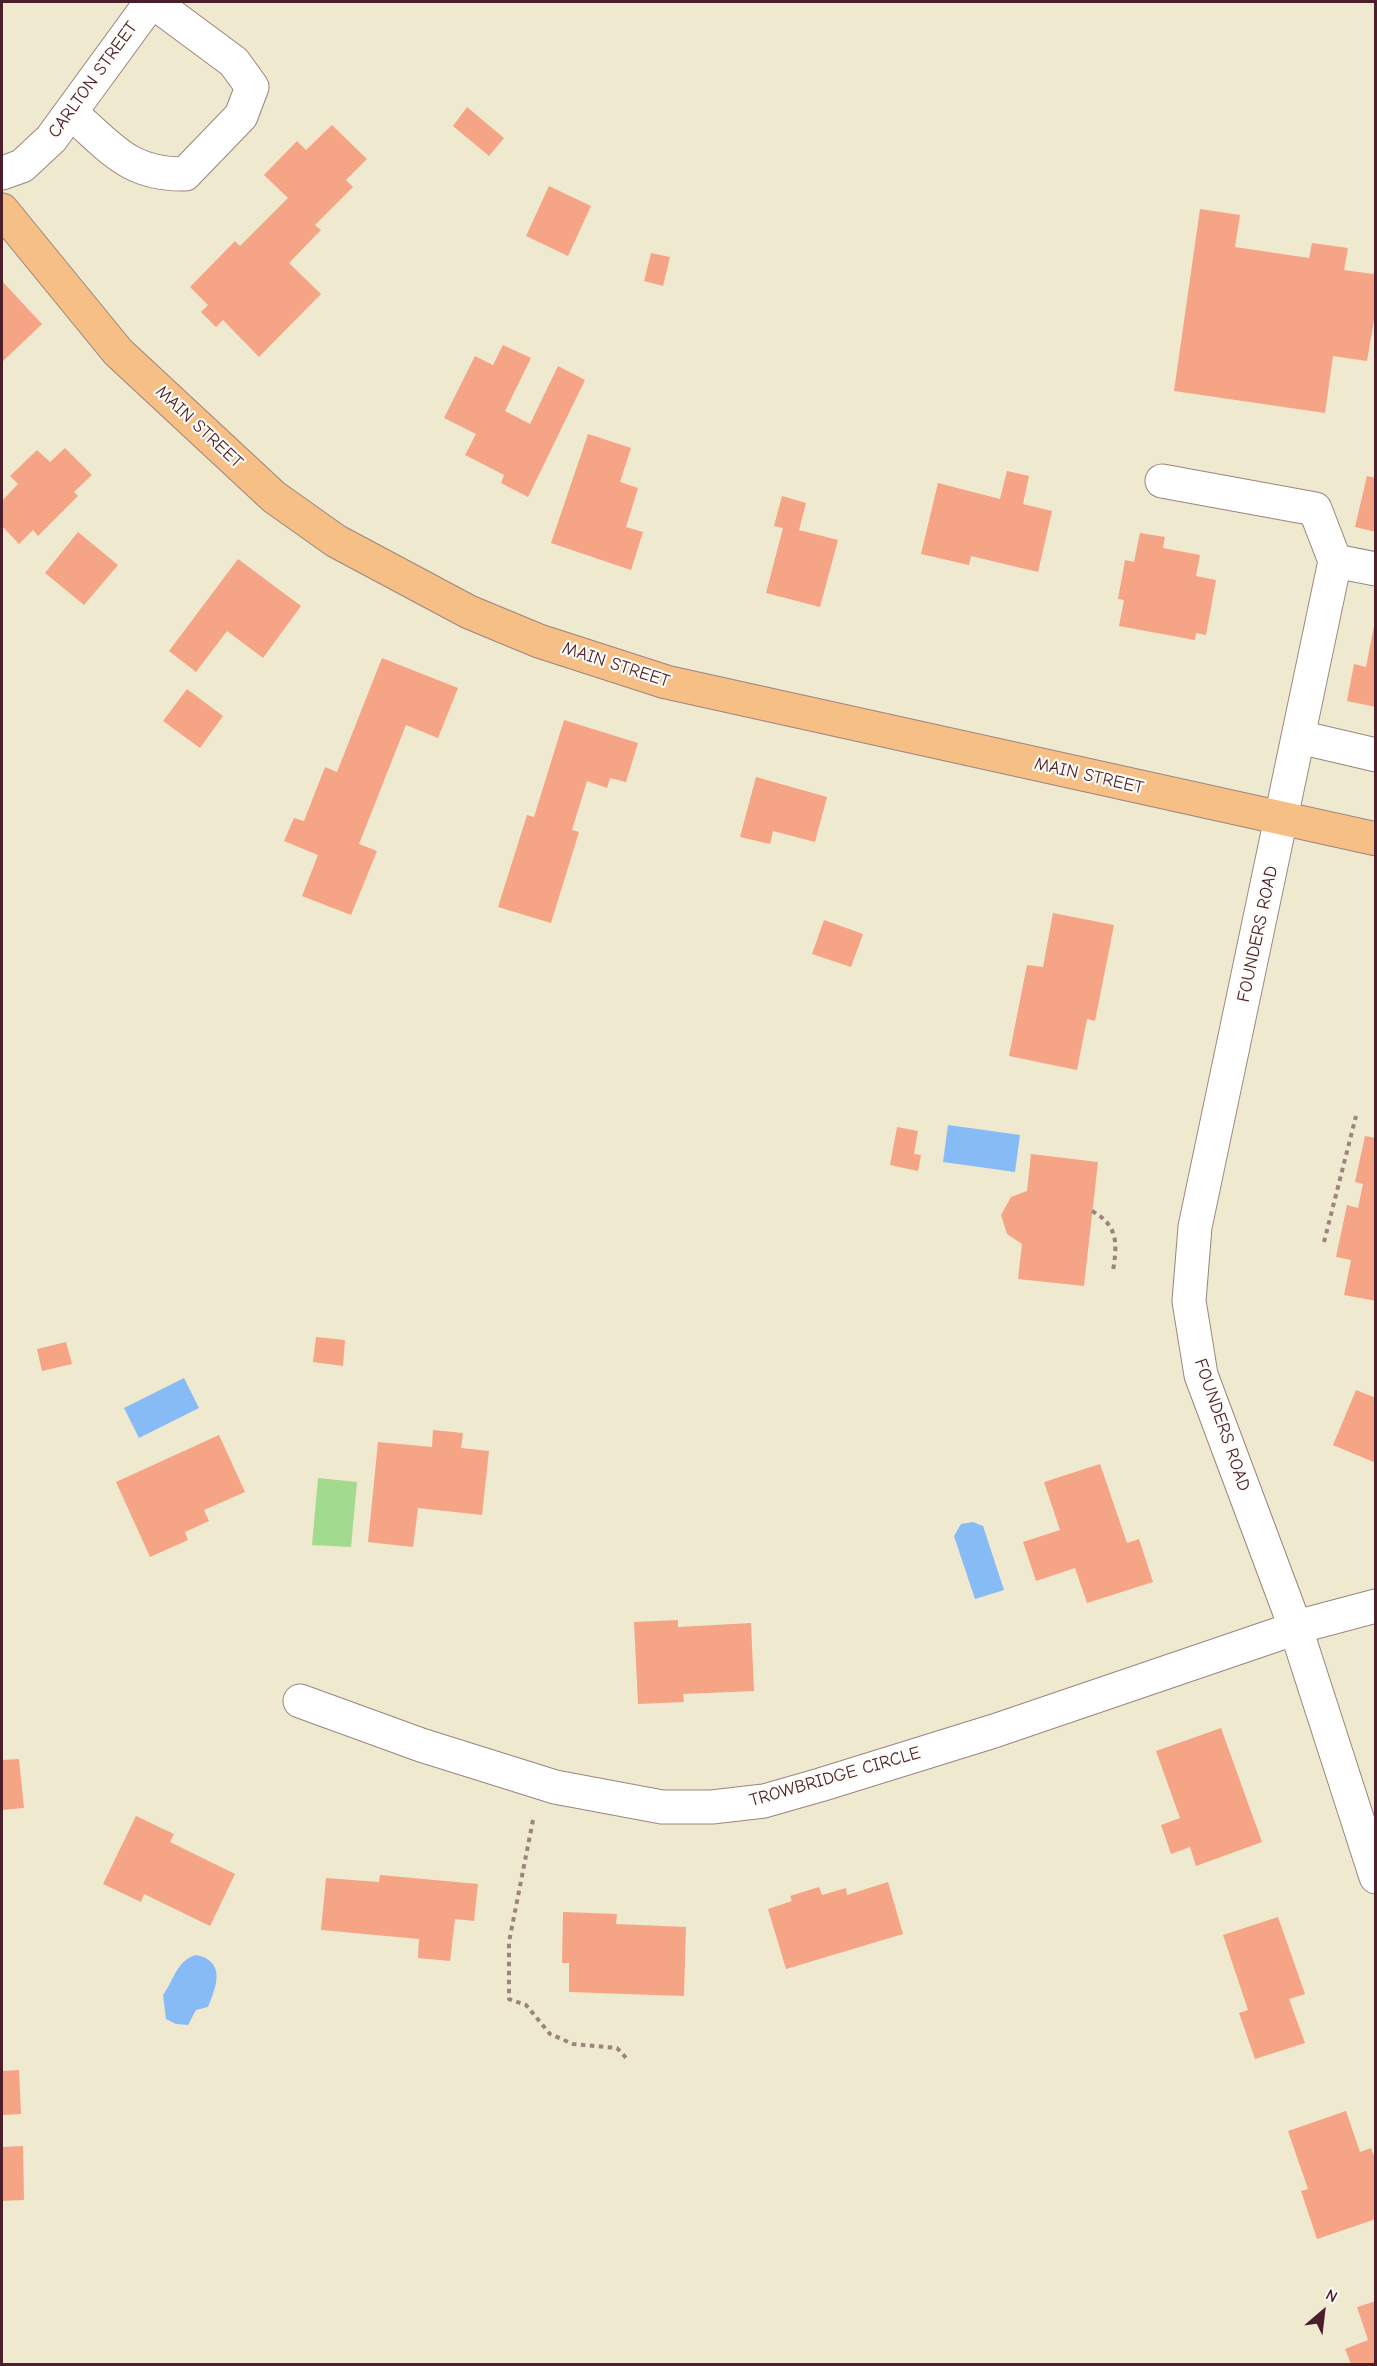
<!DOCTYPE html>
<html>
<head>
<meta charset="utf-8">
<style>
  body { margin:0 }
  #map { position:relative; width:1377px; height:2366px; overflow:hidden; background:#efe9cf; font-family:"Comic Neue",sans-serif }
  canvas { display:block }
  .frame { position:absolute; inset:0; border:3px solid #4a1f2b; pointer-events:none }
  .north { position:absolute; left:1293px; top:2282px; width:60px; height:60px; -webkit-text-stroke:4px #fdfcf7; paint-order:stroke; rotate:28deg; font-size:16px; font-weight:700; line-height:24px; text-align:center; color:#4a1f2b }
  .north::after { content:''; display:block; margin:auto; width:21px; height:27px; background:#4a1f2b; clip-path:polygon(50% 0,100% 100%,50% 72%,0 100%) }
</style>
</head>
<body>
<div id="map">
<canvas width="1377" height="2366"></canvas>
<div class="frame"></div>
<div class="north">N</div>
</div>
<script>
const ctx = document.querySelector('canvas').getContext('2d');
ctx.lineJoin = 'round';
function fill(path, color) { ctx.fillStyle = color; ctx.fill(path, 'evenodd'); }
function strokePath(path, color, width, dash) { ctx.strokeStyle = color; ctx.lineWidth = width; ctx.lineCap = dash ? 'butt' : 'round'; ctx.setLineDash(dash || []); ctx.stroke(path); }
function write(font, color, halo, rows, align = 'center') {
  ctx.font = font + ' "Comic Neue",sans-serif'; ctx.lineWidth = 4.5; ctx.setLineDash([]); ctx.textBaseline = 'middle'; ctx.strokeStyle = halo; ctx.fillStyle = color; for (const [text, x, y, turn = 0] of rows) {
    ctx.save(); ctx.translate(x, y); ctx.rotate((+turn || 0) * Math.PI / 180); ctx.textAlign = isNaN(turn) ? turn : align; if (halo) ctx.strokeText(text, 0, 0); ctx.fillText(text, 0, 0); ctx.restore();
  }
}
const green = new Path2D(`
  M318 1478 357 1482 351 1547 312 1545Z`);
const water = new Path2D(`
  M948 1125 1020 1135 1015 1172 943 1162Z
  M184 1378 199 1408 139 1438 124 1408Z
  M973 1522 983 1526 1004 1590 975 1599 954 1536 961 1524Z
  M196 1955C226 1961 217 1986 208 2007L196 2010 188 2025 176 2024 166 2019 163 1995C174 1980 177 1960 196 1955Z`);
const building = new Path2D(`
  M467 107 504 138 489 156 453 126Z
  M332 125 367 159 346 180 353 187 315 225 321 230 289 263 321 294 259 357 223 320 216 327 201 312 208 305 190 287 235 241 240 246 288 198 264 175 297 141 306 150Z
  M549 186 591 206 568 256 526 236Z
  M1200 209 1240 215 1235 247 1309 258 1312 243 1348 248 1344 270 1373 274 1376 267V308L1367 361 1333 356 1325 413 1174 391Z
  M651 253 670 257 663 286 644 281Z
  M2 281 42 324 2 362Z
  M503 345 531 358 505 411 530 424 558 366 585 380 528 497 501 483 504 475 465 455 476 434 444 418 475 356 493 365Z
  M588 434 631 448 620 482 638 488 626 527 643 532 631 570 551 543Z
  M65 448 92 475 74 492 78 496 38 536 33 530 19 544 2 526V501L18 484 10 476 37 450 50 462Z
  M1007 471 1029 476 1023 504 1052 511 1038 572 971 556 969 565 921 554 938 483 1000 499Z
  M1367 476 1376 478V532L1355 527Z
  M782 496 806 503 799 530 838 540 820 607 766 593 783 528 774 526Z
  M78 532 118 565 84 605 45 573Z
  M1140 533 1165 537 1163 548 1200 555 1196 576 1216 580 1206 635 1196 633 1195 640 1119 626 1124 600 1118 599 1125 560 1134 562Z
  M238 559 301 606 263 658 227 631 196 672 169 651Z
  M1374 626H1376V707L1347 701 1354 664 1366 667Z
  M382 658 458 688 438 738 406 725 359 844 377 851 351 915 302 896 318 855 284 841 294 818 304 821 325 767 337 772Z
  M187 689 223 716 200 748 163 721Z
  M564 720 638 743 626 782 610 778 607 788 587 781 572 830 579 832 551 923 498 907 527 815 534 817Z
  M756 777 827 797 815 842 773 831 770 844 740 837Z
  M1053 913 1114 925 1095 1021 1087 1019 1077 1070 1009 1056 1027 965 1043 967Z
  M824 920 863 934 851 967 812 954Z
  M897 1127 918 1131 914 1154 921 1155 918 1171 890 1165Z
  M1365 1136 1376 1138V1301L1344 1295 1351 1260 1336 1257 1347 1205 1358 1208 1363 1184 1355 1182Z
  M1031 1154 1098 1162 1084 1286 1018 1279 1022 1244 1007 1234 1001 1215 1011 1197 1027 1191Z
  M316 1337 345 1340 343 1366 313 1362Z
  M66 1342 72 1364 42 1371 37 1349Z
  M1356 1390 1376 1398V1463L1333 1445Z
  M433 1430 463 1433 461 1448 489 1451 482 1515 418 1508 413 1547 368 1542 378 1442 432 1447Z
  M219 1435 245 1492 204 1510 209 1521 185 1532 188 1540 150 1557 116 1482Z
  M1100 1464 1127 1543 1139 1539 1153 1582 1087 1603 1075 1568 1036 1581 1023 1542 1060 1530 1044 1482Z
  M678 1620V1627L751 1623 754 1691 683 1694 684 1702 638 1704 634 1622Z
  M1221 1728 1262 1842 1196 1866 1190 1847 1171 1854 1161 1825 1180 1818 1156 1751Z
  M19 1759 24 1808 2 1810V1760Z
  M136 1816 174 1834 170 1842 235 1874 210 1926 144 1894 141 1902 103 1884Z
  M380 1875 478 1884 474 1921 455 1919 450 1961 418 1958 419 1939 321 1930 326 1878 379 1882Z
  M888 1882 903 1934 786 1969 768 1909 792 1901 790 1896 819 1887 822 1895 846 1888 847 1895Z
  M563 1912 617 1914 616 1924 686 1927 684 1996 569 1992V1963H562Z
  M1278 1917 1305 1994 1289 1999 1305 2043 1255 2059 1239 2013 1248 2010 1223 1935Z
  M19 2070 21 2114 2 2115V2071Z
  M1346 2111 1360 2152 1371 2148 1376 2161V2219L1317 2239 1301 2191 1308 2189 1288 2131Z
  M23 2146 24 2200 2 2201V2147Z
  M1376 2301V2364H1351L1345 2349 1368 2340 1357 2307Z`);
const path = new Path2D(`
  M1092 1211C1119 1226 1117 1244 1113 1271
  M1324 1242 1356 1116
  M1376 1476V1481
  M533 1820 509 1942V1999L526 2005 550 2034 573 2044 617 2048 628 2060`);
const minor = new Path2D(`
  M71 113C111 147 128 175 185 174L241 116 252 87 234 62 153 2
  M2 173 22 166 51 139 151 2
  M1162 481 1315 509 1335 561
  M1376 569 1335 561 1195 1227 1189 1301 1201 1375 1296 1629 1376 1877
  M1299 737 1376 755
  M300 1701 421 1745 555 1787 662 1807H712L764 1801 820 1785 994 1731 1308 1624 1376 1606`);
const major = new Path2D(`
  M2 210 118 352 274 497 336 541 469 612 539 641 666 682 1376 839`);
const streetNames = [
  ["CARLTON STREET",93,80,-54],
  ["MAIN STREET",199,427,43],
  ["MAIN STREET",616,665,18],
  ["MAIN STREET",1089,776,13],
  ["FOUNDERS ROAD",1258,934,-78],
  ["FOUNDERS ROAD",1222,1425,71],
  ["TROWBRIDGE CIRCLE",835,1777,-16]
];
fill(green, '#a2db8e');
fill(water, '#87bbf5');
fill(building, '#f6a486');
strokePath(minor, '#9c847d', 35);
strokePath(major, '#9c847d', 35);
strokePath(path, '#9c847d', 4, [4.5, 4.5]);
strokePath(minor, '#fff', 33);
strokePath(major, '#f5bf86', 33);
write('18px', '#4a1f2b', '#fdfcf7', streetNames);
</script>
</body>
</html>
